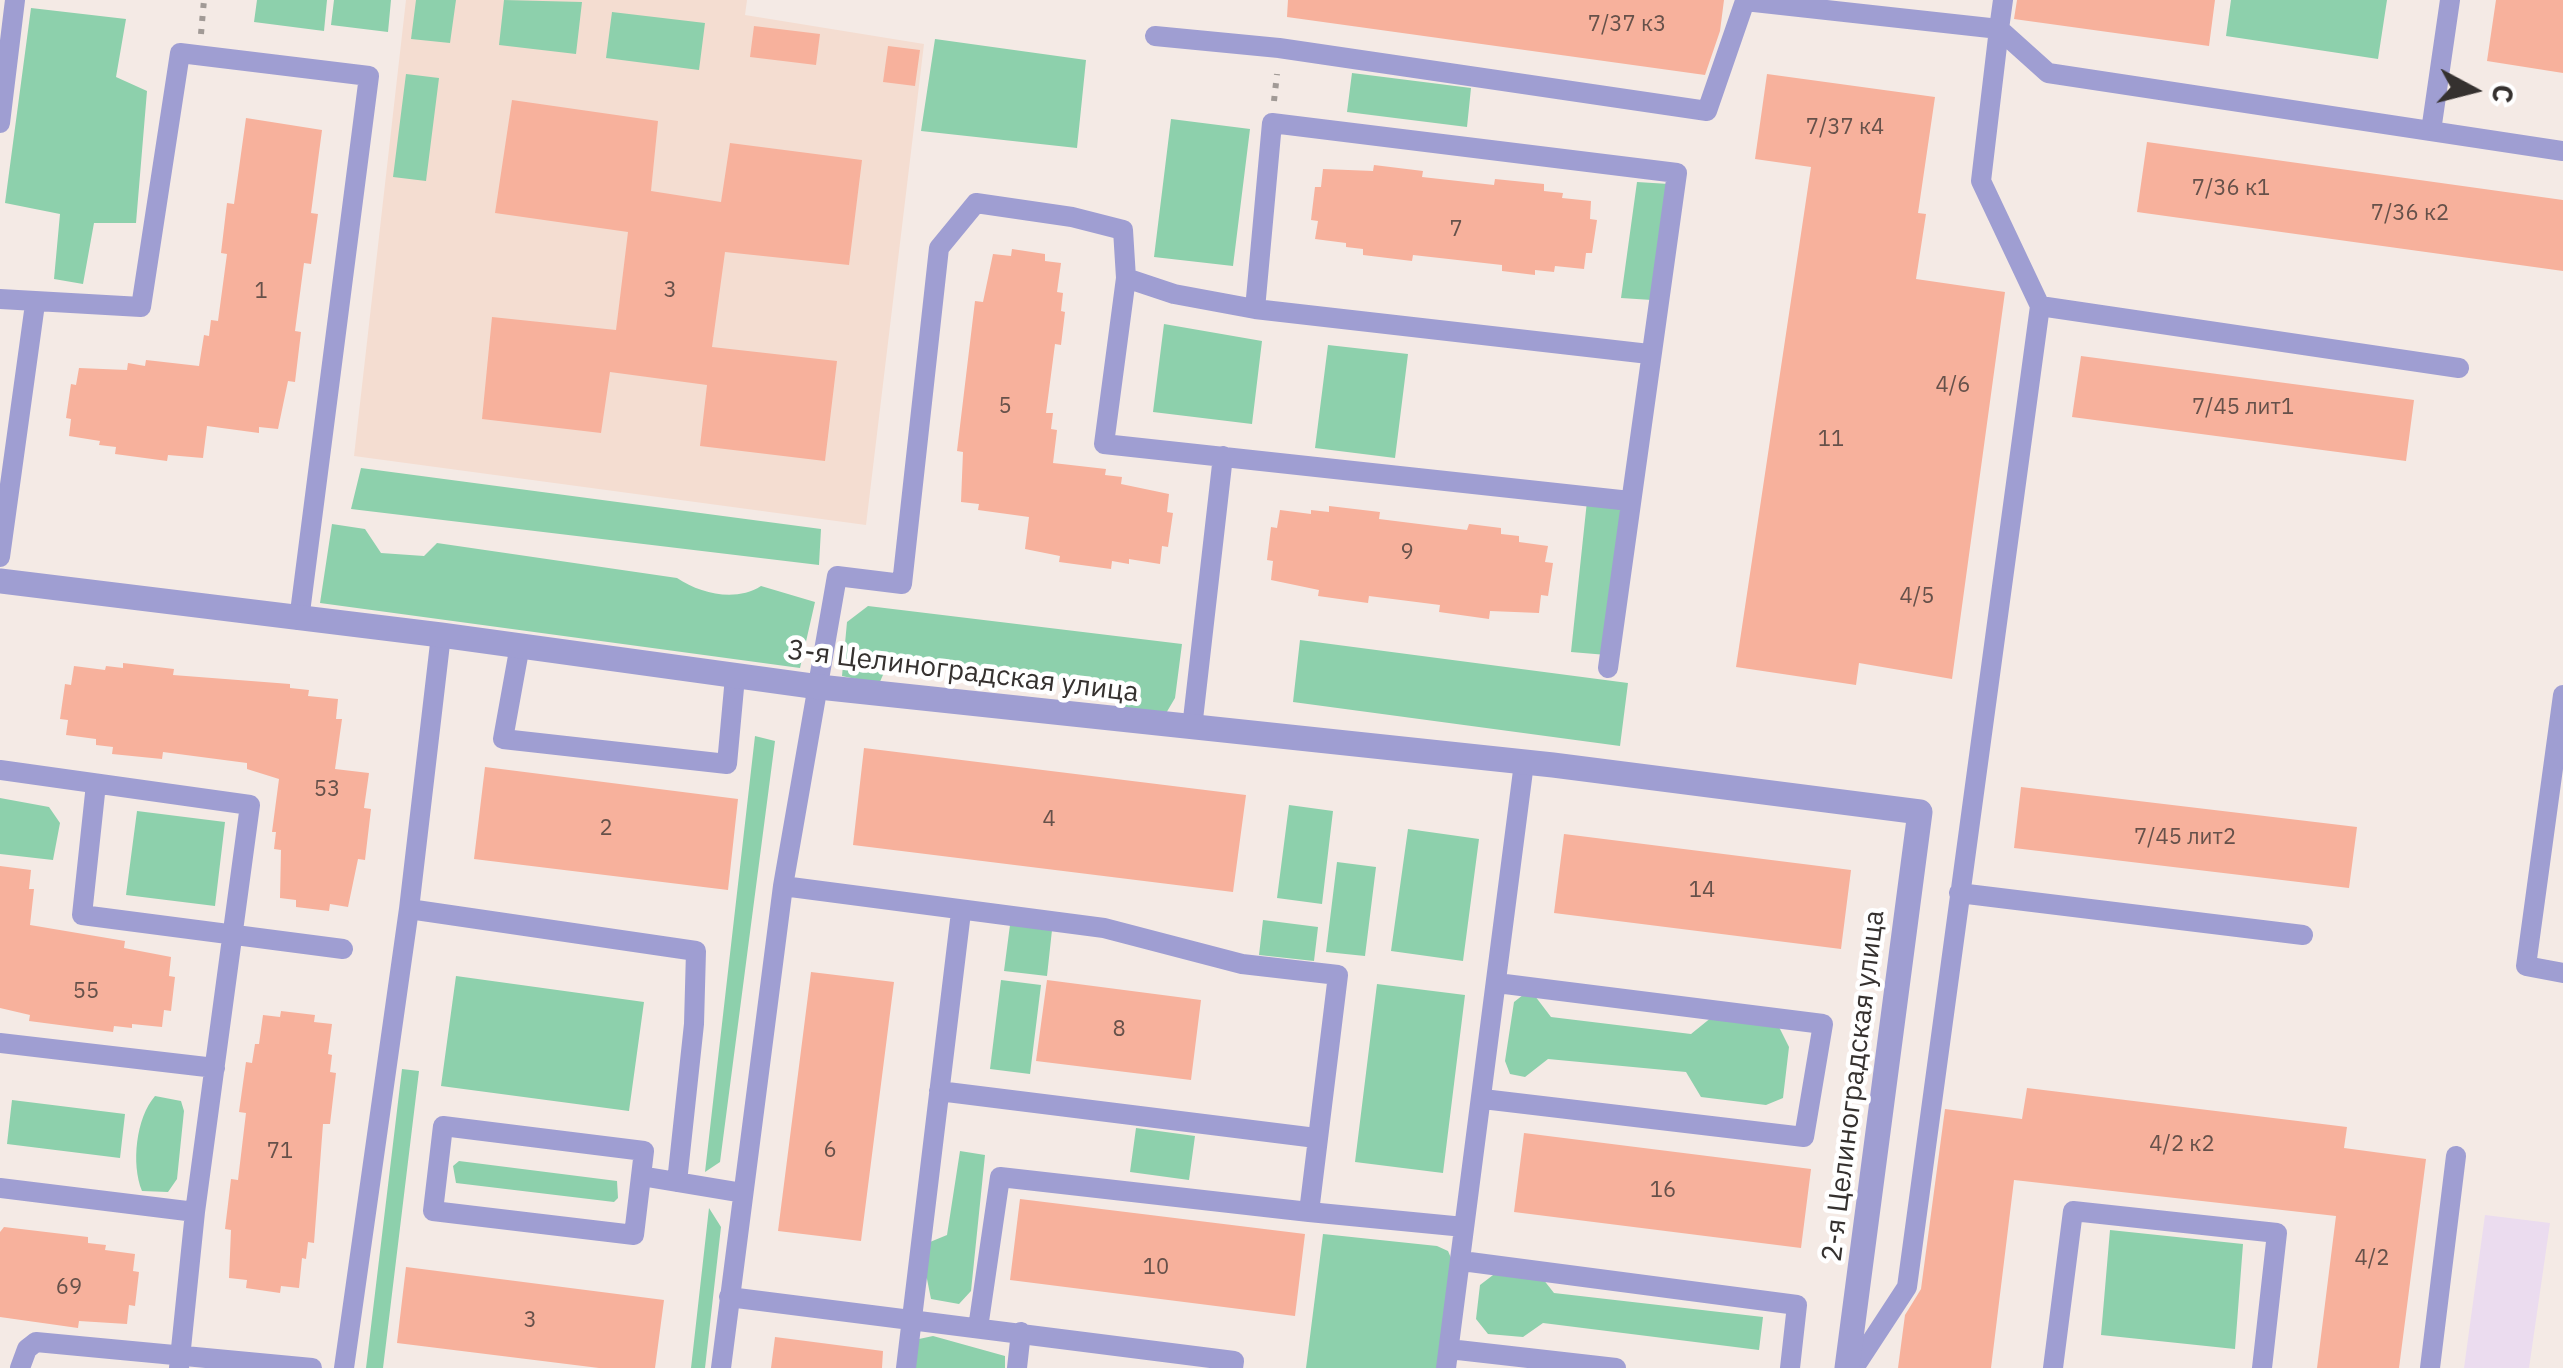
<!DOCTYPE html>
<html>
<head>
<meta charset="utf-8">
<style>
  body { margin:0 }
  #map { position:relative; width:2563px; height:1368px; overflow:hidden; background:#f4eae5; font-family:"IBM Plex Sans",sans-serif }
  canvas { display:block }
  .north { position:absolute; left:2423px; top:40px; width:100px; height:100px; -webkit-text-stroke:8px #fff; paint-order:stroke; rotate:97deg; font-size:28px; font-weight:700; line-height:40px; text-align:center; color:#35312f }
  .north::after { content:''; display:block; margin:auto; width:35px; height:45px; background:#35312f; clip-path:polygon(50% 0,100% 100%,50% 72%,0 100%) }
</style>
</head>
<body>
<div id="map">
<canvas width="2563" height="1368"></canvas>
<div class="north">С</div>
</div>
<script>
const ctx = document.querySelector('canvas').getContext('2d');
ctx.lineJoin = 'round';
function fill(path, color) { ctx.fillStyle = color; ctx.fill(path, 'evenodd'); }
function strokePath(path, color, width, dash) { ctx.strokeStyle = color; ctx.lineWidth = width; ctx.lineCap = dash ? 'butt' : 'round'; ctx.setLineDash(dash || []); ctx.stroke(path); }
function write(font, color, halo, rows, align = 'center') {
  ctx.font = font + ' "IBM Plex Sans",sans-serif'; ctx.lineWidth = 9; ctx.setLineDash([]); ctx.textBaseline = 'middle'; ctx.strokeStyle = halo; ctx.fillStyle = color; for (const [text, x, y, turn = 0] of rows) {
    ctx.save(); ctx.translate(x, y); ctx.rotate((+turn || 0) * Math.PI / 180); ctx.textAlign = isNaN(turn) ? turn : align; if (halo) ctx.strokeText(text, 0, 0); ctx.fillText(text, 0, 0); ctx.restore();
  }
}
const industrial = new Path2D(`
  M2485 1215 2550 1223 2529 1368H2464Z`);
const education = new Path2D(`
  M406 0H747L745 15 924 44 866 525 354 456Z`);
const green = new Path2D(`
  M257 0H327L324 31 254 22Z
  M334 0H391L388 32 331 25Z
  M416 0H456L450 43 411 39Z
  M504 0 582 2 576 54 499 45Z
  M2231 0H2387L2378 59 2226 36Z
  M31 8 126 19 116 77 147 91 136 223H94L83 284 54 279 60 214 5 203Z
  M612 12 705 23 699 70 606 58Z
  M935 39 1086 60 1077 148 921 131Z
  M1352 73 1471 88 1467 127 1347 112Z
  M406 74 439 78 426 181 393 177Z
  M1171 119 1250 129 1233 266 1154 257Z
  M1637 182 1669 184 1652 300 1621 298Z
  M1164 324 1262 341 1252 424 1153 412Z
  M1328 345 1408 354 1395 458 1315 448Z
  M361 468 821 529 819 565 351 509Z
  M1587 501 1623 503 1607 655 1571 652Z
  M332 524 365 529 381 553 424 556 437 543 677 578C701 594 736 602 761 586L815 602 800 668 320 603Z
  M868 606 1182 644 1175 698 1165 715 1127 711 1115 685 889 661 879 684 842 676 847 622Z
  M1300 640 1628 683 1620 746 1293 702Z
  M755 736 775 741 720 1162 705 1172Z
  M0 798 49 807 60 823 53 860 0 854Z
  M1289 805 1333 811 1322 904 1277 898Z
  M137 811 225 822 215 906 126 895Z
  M1408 829 1479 839 1463 961 1391 951Z
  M1337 862 1376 867 1365 956 1326 952Z
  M1263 920 1318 927 1314 961 1259 955Z
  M1010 925 1052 930 1047 976 1004 971Z
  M456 976 644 1002 629 1111 441 1086Z
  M1001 980 1041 985 1030 1074 990 1069Z
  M1377 984 1465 995 1443 1173 1355 1162Z
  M1523 995 1535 996 1551 1017 1691 1034 1712 1017 1779 1027 1789 1047 1783 1098 1766 1105 1701 1097 1686 1072 1548 1059 1525 1077 1510 1074 1505 1061 1514 1002Z
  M402 1069 419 1071 383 1368H366Z
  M155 1096 181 1101 184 1111 177 1179 168 1192 142 1191C131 1164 136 1118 155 1096Z
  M12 1100 125 1114 120 1158 7 1144Z
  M1136 1128 1195 1136 1189 1180 1130 1172Z
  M960 1151 985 1155 971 1291 959 1304 931 1299 925 1269 930 1242 947 1235Z
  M459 1161 617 1181 618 1198 614 1202 456 1183 453 1166Z
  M709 1208 721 1227 705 1368H691Z
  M2110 1230 2243 1244 2235 1349 2101 1335Z
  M1323 1234 1437 1246 1448 1251 1454 1265 1441 1368H1306Z
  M1497 1272 1543 1279 1554 1293 1763 1317 1759 1350 1543 1323 1523 1337 1488 1334 1476 1319 1480 1285Z
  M933 1336 1005 1356V1368H914L919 1339Z`);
const building = new Path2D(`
  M1288 0H1724L1720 31 1705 75 1287 17Z
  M2017 0H2215L2209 46 2014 19Z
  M2496 0H2563V73L2487 61Z
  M754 26 820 34 816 65 750 57Z
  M888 46 920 50 915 86 883 82Z
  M1767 74 1935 97 1918 213 1926 214 1916 279 2005 292 1952 679 1859 663 1856 685 1736 667 1811 167 1755 159Z
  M512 100 658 121 651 191 721 202 730 143 862 160 849 265 725 252 712 347 837 361 825 461 700 446 707 385 610 372 601 433 482 419 492 317 616 330 628 232 495 213Z
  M246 118 322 130 311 213 318 214 311 264 304 263 295 331 301 332 295 382 288 381 278 429 259 427V433L207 426 203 458 168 455 167 461 115 454 116 447 99 445 100 441 69 436 71 419 66 418 71 384 76 385 79 368 127 370 128 363 145 366 146 360 199 366 204 335 209 336 211 320 218 321 227 254 221 253 227 203 234 204Z
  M2147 142 2563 200V271L2137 212Z
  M1374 165 1423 171 1422 177 1494 185 1495 179 1544 184V191L1563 193 1562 198 1591 201 1590 219 1597 220 1592 253H1586L1584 269 1555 266 1554 272 1535 270V275L1502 271V265L1413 255 1412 261 1363 255V249L1346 247V243L1315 239 1318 221 1311 220 1315 187H1321L1323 169 1373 171Z
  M1012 249 1045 254V261L1061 263 1057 292 1063 293 1061 311 1065 312 1061 345 1055 344 1046 413H1053L1051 429 1057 430 1053 463 1106 469 1105 475 1122 477 1121 484 1169 494 1167 512 1173 513 1168 547 1162 546 1160 564 1129 559V564L1112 561 1111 569 1059 562 1060 556 1025 549 1029 517 978 510 979 504 961 502 963 452 957 451 975 301 983 302 993 254 1011 256Z
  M2081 356 2414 400 2406 461 2072 417Z
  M1329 506 1380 512 1379 519 1467 530 1469 524 1501 528V534L1519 536V542L1548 546 1545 562 1553 563 1548 596 1541 595 1539 613 1490 611 1489 619 1439 612 1440 605 1369 596 1368 603 1318 596 1319 590 1271 580 1273 561 1267 560 1271 527 1277 528 1280 510 1311 514V510L1329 512Z
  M123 663 174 669 173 675 290 684V688L309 690 308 696 338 699 336 719H342L335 769 369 773 364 808 371 809 365 860 358 859 348 907 330 904 329 911 296 907V900L280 898 281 850 274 849 276 832H272L279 779 247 769V763L163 752 162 759 112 754 113 747 96 745V739L66 735 68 720 60 719 65 684 71 685 74 666 105 670 106 666 123 668Z
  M864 748 1246 795 1233 892 853 845Z
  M485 767 738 799 728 890 474 859Z
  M2021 787 2357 827 2349 888 2014 848Z
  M1564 834 1851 870 1841 949 1554 913Z
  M0 866 31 870 29 889H34L30 925 125 941 124 948 171 957 169 976 175 977 171 1011 164 1010 162 1027 132 1024V1028L114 1026 113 1032 29 1021 30 1015 0 1008Z
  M811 972 894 982 861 1241 778 1231Z
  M1047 980 1201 1000 1191 1080 1036 1061Z
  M281 1011 315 1015 314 1022 332 1024 328 1054 332 1055 330 1072 336 1073 330 1124H323L314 1243 308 1242 306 1259 302 1258 299 1288 281 1286 280 1293 246 1288 247 1280 229 1278 231 1230 225 1229 231 1179 238 1180 246 1113 239 1112 246 1062 252 1063 255 1044H259L263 1015 280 1017Z
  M2027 1088 2347 1127 2344 1148 2426 1159 2399 1368H2317L2336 1216 2014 1180 1991 1368H1898L1905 1315 1921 1289 1945 1109 2022 1119Z
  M1524 1133 1811 1169 1801 1248 1514 1212Z
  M1020 1199 1305 1234 1295 1316 1010 1280Z
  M4 1227 88 1237V1243L106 1245 105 1250 135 1254 133 1271 139 1272 135 1306 129 1305 127 1324 79 1321 78 1328 0 1317V1232Z
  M406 1267 664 1300 655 1368H599L397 1343Z
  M775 1337 883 1351 882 1368H771Z`);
const path = new Path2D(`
  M201 34 204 0
  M1274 101 1277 74`);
const lane = new Path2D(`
  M2003 0 1999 29 2048 73 2563 151
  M1155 36 1279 48 1707 111 1745 1 1999 29 1981 181 2040 306 1907 1287 1854 1368
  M0 123 15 0
  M2431 131 2450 0
  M1126 278 1174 294 1255 309 1649 354
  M0 299 141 307 180 53 369 76 299 620
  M2040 306 2459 368
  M1255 309 1272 123 1677 173 1608 668
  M0 557 35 304
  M520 645 503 739 727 764 735 677
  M2563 695 2526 966 2563 973
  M1192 728 1223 456
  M0 770 250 805 195 1212 179 1368
  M96 784 82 915 343 949
  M783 886 1104 928 1242 964 1338 975 1309 1212 1464 1227
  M1959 893 2303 935
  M409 909 696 951 694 1024 677 1182
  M0 1043 215 1068
  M939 1091 1316 1138
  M1483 1099 1804 1137 1823 1024 1497 983
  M443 1126 644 1151 634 1235 433 1211Z
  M641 1176 743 1193
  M0 1188 195 1212
  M1462 1261 1797 1305 1790 1368
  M729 1297 1234 1361 1233 1368
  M978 1328 1000 1177 1309 1212
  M1449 1349 1616 1368
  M20 1368 27 1349 36 1342 312 1368
  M344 1368 409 909 441 635
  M721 1368 783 886 837 576 902 584 939 248 976 203 1072 217 1123 230 1126 278 1104 444 1630 501
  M906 1368 961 912
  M1017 1368 1021 1332
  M1446 1368 1524 763
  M2053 1368 2073 1211 2277 1233 2262 1368
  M2430 1368 2456 1156`);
const street = new Path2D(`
  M0 581 441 635 819 687 1553 765 1920 812 1847 1368`);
const numberNames = [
  ["7/37 к3",1627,25],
  ["7/37 к4",1845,128],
  ["7/36 к1",2231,189],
  ["7/36 к2",2410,214],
  ["7",1456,230],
  ["3",670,291],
  ["1",261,292],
  ["4/6",1953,386],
  ["5",1005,407],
  ["7/45 лит1",2243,408],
  ["11",1831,440],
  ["9",1407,553],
  ["4/5",1917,597],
  ["53",327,790],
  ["4",1049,820],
  ["2",606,829],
  ["7/45 лит2",2185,838],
  ["14",1702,891],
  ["55",86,992],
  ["8",1119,1030],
  ["4/2 к2",2182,1145],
  ["6",830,1151],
  ["71",280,1152],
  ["16",1663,1191],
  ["4/2",2372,1259],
  ["10",1156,1268],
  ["69",69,1288],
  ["3",530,1321]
];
const streetNames = [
  ["3-я Целиноградская улица",963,672,7],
  ["2-я Целиноградская улица",1854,1086,-83]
];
fill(industrial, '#ebdcef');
fill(education, '#f4ddd1');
fill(green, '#8dd0ac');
fill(building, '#f7b19c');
strokePath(path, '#a19a96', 6, [5, 8]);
strokePath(lane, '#9f9ed2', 20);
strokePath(street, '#9f9ed2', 25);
write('22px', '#66514a', null, numberNames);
write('28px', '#35312f', '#fff', streetNames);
</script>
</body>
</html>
